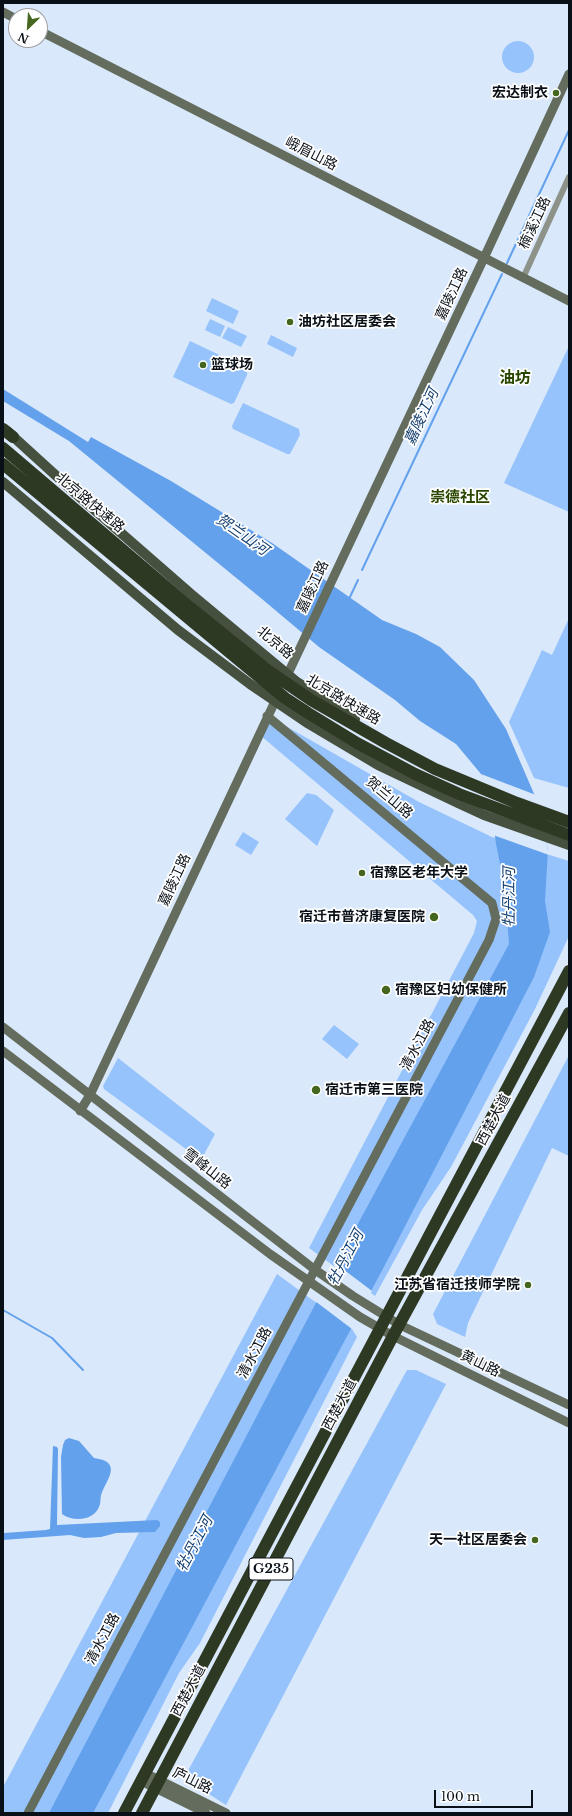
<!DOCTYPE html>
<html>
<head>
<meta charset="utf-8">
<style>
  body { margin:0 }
  #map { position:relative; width:572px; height:1816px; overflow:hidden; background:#d9e8fb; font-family:"Libre Baskerville",serif }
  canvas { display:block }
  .frame { position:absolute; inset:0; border:4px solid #0a1018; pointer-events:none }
  .north { position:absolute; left:8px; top:8px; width:40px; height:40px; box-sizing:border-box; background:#fff; border:1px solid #9d9fa3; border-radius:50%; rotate:205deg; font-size:11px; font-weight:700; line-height:16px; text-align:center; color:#0a1018 }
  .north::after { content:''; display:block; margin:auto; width:14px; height:18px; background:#44661e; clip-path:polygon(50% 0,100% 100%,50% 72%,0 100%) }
  .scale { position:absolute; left:434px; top:1790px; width:99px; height:18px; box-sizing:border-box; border:2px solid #0a1018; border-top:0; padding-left:5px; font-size:12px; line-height:14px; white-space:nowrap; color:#0a1018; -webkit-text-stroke:3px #fff; paint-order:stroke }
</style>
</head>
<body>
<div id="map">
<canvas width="572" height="1816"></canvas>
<div class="frame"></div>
<div class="north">N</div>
<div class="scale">100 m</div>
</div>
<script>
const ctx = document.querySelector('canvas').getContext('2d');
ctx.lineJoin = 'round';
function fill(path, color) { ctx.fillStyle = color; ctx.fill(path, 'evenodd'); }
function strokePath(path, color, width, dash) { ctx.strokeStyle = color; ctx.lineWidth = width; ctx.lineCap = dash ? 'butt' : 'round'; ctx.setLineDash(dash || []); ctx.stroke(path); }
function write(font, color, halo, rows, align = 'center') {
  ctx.font = font + ' "Libre Baskerville","Noto Sans SC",serif'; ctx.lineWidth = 3.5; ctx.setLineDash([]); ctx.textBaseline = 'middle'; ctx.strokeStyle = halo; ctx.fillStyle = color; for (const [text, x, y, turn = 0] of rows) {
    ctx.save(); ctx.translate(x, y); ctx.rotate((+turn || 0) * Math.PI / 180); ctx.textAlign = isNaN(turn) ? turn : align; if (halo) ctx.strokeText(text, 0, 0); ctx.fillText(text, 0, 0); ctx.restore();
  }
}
const green = new Path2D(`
  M502 57a16 16 0 1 1 32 0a16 16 0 1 1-32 0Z
  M212 298 239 311 233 324 206 311Z
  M210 319 225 326 220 337 205 330Z
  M228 327 247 336 241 347 222 338Z
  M271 335 297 348 293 357 267 344Z
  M190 341 247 368V375L234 403 231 404 173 377Z
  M569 346V512L504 483Z
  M243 403 299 429 300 435 290 454H287L233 429 232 426Z
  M569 618V788L534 778 509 722 542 650 552 655Z
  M277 721 419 802 492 837 569 861V936L535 1009 451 1167 422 1210 375 1296 309 1248 474 933 477 921 473 915 261 736 267 724Z
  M307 793 316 795 334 810 317 846 285 819Z
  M243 832 259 842 251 855 235 845Z
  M334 1025 359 1044 347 1059 322 1039Z
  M569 1055V1156L552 1148 468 1323 465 1337 437 1324 433 1314Z
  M118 1058 215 1134 201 1160 104 1089 103 1086Z
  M277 1274 352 1329 357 1337 200 1643 179 1673 108 1813H3V1787Z
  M407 1370H416L446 1384 226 1805 184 1778Z`);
const water = new Path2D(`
  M3 389 88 442 91 437 171 481 272 543 382 620 416 634 440 647 474 680 506 729 535 796 548 850 545 901 550 932 534 977 386 1263 93 1813H49L340 1257 509 944 505 888 496 844 490 800 481 774 456 744 420 721 395 700 319 647 262 599 69 441 3 401Z
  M69 1438 79 1441 94 1458C124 1462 106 1480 101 1495 100 1499 101 1503 99 1507 93 1521 73 1522 62 1514L61 1457 63 1445 65 1440Z
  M53 1446 57 1447 58 1449 57 1525 157 1520 160 1522V1526L155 1532 116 1533 101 1537 84 1538 70 1535 3 1540 4 1533 46 1530 50 1529Z`);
const pier = new Path2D(`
  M481 774 536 795 549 855 493 835 488 801Z
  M335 1263 372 1291 352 1329 315 1301Z`);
const stream = new Path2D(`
  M507 263 569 130
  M362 570 502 274
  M349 599 358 580
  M3 1310 52 1338 83 1370`);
const street = new Path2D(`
  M523 278 569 177`);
const secondary = new Path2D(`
  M3 12 16 19
  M40 31 569 301
  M285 680 484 258 569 74
  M3 1027 252 1221 314 1269 353 1296 400 1325 569 1405
  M3 1051 270 1254 360 1317 393 1336 569 1423
  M80 1111 90 1095 278 695
  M145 1773 226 1813
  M141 1781 206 1813
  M28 1813 489 940 496 919 492 903 267 716`);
const primary = new Path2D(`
  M7 431 74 492 191 594 297 682 355 719
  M3 482 178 630 250 684 309 724 378 765 458 803 484 815 569 845`);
const highway = new Path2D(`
  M3 429 13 437
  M3 448 184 602 267 670 311 700 386 743 435 769 517 803 569 822
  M3 464 235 657 285 698 308 713 357 743 415 774 459 794 569 835
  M124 1813 569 971
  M142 1813 393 1336 569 1013`);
const markers = [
  [556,93,4,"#44661e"],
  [290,322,4,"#44661e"],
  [203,365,4,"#44661e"],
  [362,873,4,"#44661e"],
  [434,917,5,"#44661e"],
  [386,990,5,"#44661e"],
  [316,1090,5,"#44661e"],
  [528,1285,4,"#44661e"],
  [535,1540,4,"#44661e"]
];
const shields = [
  [271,1569,44]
];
const shieldNames = [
  ["G235",271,1569]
];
const poiNames = [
  ["宏达制衣",548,93,"right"],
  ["油坊社区居委会",298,322],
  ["篮球场",211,365],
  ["宿豫区老年大学",370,873],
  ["宿迁市普济康复医院",425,917,"right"],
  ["宿豫区妇幼保健所",395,990],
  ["宿迁市第三医院",325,1090],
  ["江苏省宿迁技师学院",520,1285,"right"],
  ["天一社区居委会",527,1540,"right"]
];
const streetNames = [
  ["峨眉山路",311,154,27],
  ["楠溪江路",535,223,-65],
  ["嘉陵江路",452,294,-65],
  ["北京路快速路",90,503,40],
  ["嘉陵江路",313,587,-65],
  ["北京路",275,643,40],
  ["北京路快速路",343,700,31],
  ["贺兰山路",389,798,40],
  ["嘉陵江路",175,880,-65],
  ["清水江路",418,1045,-62],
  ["西楚大道",494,1120,-62],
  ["雪峰山路",207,1169,38],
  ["清水江路",255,1353,-62],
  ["黄山路",480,1364,26],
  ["西楚大道",340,1405,-62],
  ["清水江路",103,1639,-62],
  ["西楚大道",189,1691,-62],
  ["庐山路",192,1781,26]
];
const waterNames = [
  ["嘉陵江河",422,417,-65],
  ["贺兰山河",242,535,35],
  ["牡丹江河",510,897,-90],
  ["牡丹江河",346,1258,-62],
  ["牡丹江河",195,1544,-62]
];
const neighbourhoodNames = [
  ["崇德社区",460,498]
];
const quarterNames = [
  ["油坊",515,378]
];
fill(green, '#96c3fc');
fill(water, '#63a1ec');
fill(pier, '#d9e8fb');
strokePath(stream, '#63a1ec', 2);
strokePath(street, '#8d9389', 6);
strokePath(secondary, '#636c5d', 9);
strokePath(primary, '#46503e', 10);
strokePath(highway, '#2e3924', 12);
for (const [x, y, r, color] of markers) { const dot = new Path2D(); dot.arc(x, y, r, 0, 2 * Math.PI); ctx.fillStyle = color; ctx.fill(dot); strokePath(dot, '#fff', 1.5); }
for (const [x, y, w] of shields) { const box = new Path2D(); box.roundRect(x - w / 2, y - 11, w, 22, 3); ctx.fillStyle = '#fff'; ctx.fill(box); strokePath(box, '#0a1018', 1); }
write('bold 13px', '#0a1018', null, shieldNames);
write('bold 14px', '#0a1018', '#fff', poiNames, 'left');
write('14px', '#0a1018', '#fff', streetNames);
write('italic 15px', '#164171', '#fff', waterNames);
write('bold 15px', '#294700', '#fff', neighbourhoodNames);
write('bold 16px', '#294700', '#fff', quarterNames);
</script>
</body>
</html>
